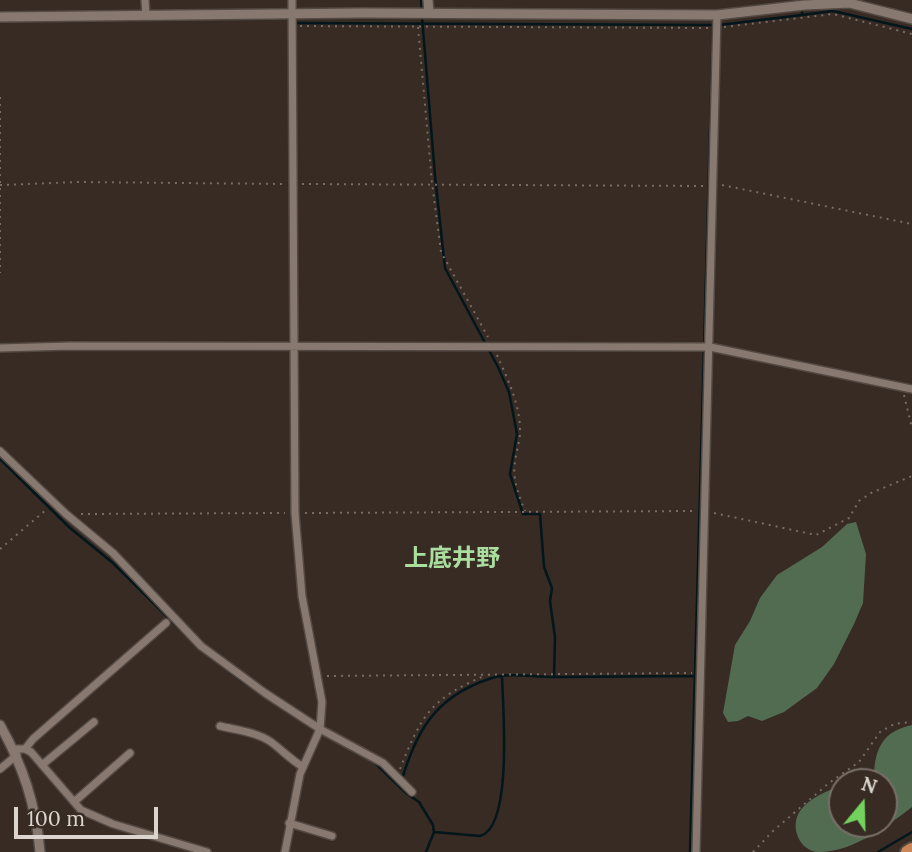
<!DOCTYPE html>
<html>
<head>
<meta charset="utf-8">
<style>
  body { margin:0 }
  #map { position:relative; width:912px; height:852px; overflow:hidden; background:#372b24; font-family:Lora,serif }
  canvas { display:block }
  .north { position:absolute; left:828px; top:768px; width:70px; height:70px; box-sizing:border-box; background:#372b24; border:2px solid #796f68; border-radius:50%; rotate:19deg; font-size:19px; font-weight:700; line-height:28px; text-align:center; color:#dcd4cf }
  .north::after { content:''; display:block; margin:auto; width:24px; height:32px; background:#72d25d; clip-path:polygon(50% 0,100% 100%,50% 72%,0 100%) }
  .scale { position:absolute; left:14px; top:807px; width:144px; height:32px; box-sizing:border-box; border:4px solid #dcd4cf; border-top:0; padding-left:9px; font-size:21px; line-height:24px; white-space:nowrap; color:#dcd4cf; -webkit-text-stroke:5px #372b24; paint-order:stroke }
</style>
</head>
<body>
<div id="map">
<canvas width="912" height="852"></canvas>
<div class="north">N</div>
<div class="scale">100 m</div>
</div>
<script>
const ctx = document.querySelector('canvas').getContext('2d');
ctx.lineJoin = 'round';
function fill(path, color) { ctx.fillStyle = color; ctx.fill(path, 'evenodd'); }
function strokePath(path, color, width, dash) { ctx.strokeStyle = color; ctx.lineWidth = width; ctx.lineCap = dash ? 'butt' : 'round'; ctx.setLineDash(dash || []); ctx.stroke(path); }
function write(font, color, halo, rows, align = 'center') {
  ctx.font = font + ' Lora,"Noto Sans JP",serif'; ctx.lineWidth = 7; ctx.setLineDash([]); ctx.textBaseline = 'middle'; ctx.strokeStyle = halo; ctx.fillStyle = color; for (const [text, x, y, turn = 0] of rows) {
    ctx.save(); ctx.translate(x, y); ctx.rotate((+turn || 0) * Math.PI / 180); ctx.textAlign = isNaN(turn) ? turn : align; if (halo) ctx.strokeText(text, 0, 0); ctx.fillText(text, 0, 0); ctx.restore();
  }
}
const forest = new Path2D(`
  M856 522 866 554 863 603 854 624 834 664 817 688 784 712 762 721 748 716 738 721 728 722 723 713 735 645 750 621 760 598 777 575 822 547 847 524Z
  M912 725V807C887 826 853 852 819 852 800 852 789 827 800 811 809 798 828 790 842 786V824H884V782H865L874 775C875 747 884 731 912 725Z`);
const stream = new Path2D(`
  M421 0 422 10
  M802 8V15L833 11 912 29
  M297 23 712 25
  M719 25 802 15
  M0 459 70 528 113 563 193 642
  M200 649 242 681 297 718
  M554 677 694 676
  M373 761 406 793 419 802 433 825 434 832 426 852
  M400 786C415 733 434 697 489 679 507 672 534 677 554 677L555 637 550 601 552 588 544 567 540 514H523L510 474 517 434 509 392 498 367 445 268 435 176 422 17
  M434 832 480 836C513 828 503 706 502 677
  M690 852 713 25
  M878 852 912 832`);
const path = new Path2D(`
  M300 26 708 28
  M418 27 432 183 441 252 488 337
  M724 27 833 14 912 34
  M0 97V273
  M302 184 706 186
  M0 185 79 182 286 184
  M722 185 912 224
  M497 355C508 380 521 406 520 434 519 444 516 453 515 462 512 478 519 496 525 511
  M904 395 912 428
  M305 513 695 511
  M714 513 816 535 849 518 859 501 871 493 912 476
  M81 514 285 513
  M0 549 47 509
  M327 676 692 673
  M400 769C421 716 430 699 484 676
  M753 852 773 831 829 783 859 762 880 732 894 724 912 722`);
const minor = new Path2D(`
  M145 0 146 15
  M0 348 70 346 710 347 912 389
  M0 451 66 514 113 553 201 646 265 693 320 729 383 763 412 792
  M220 726C236 730 257 732 271 742 282 750 291 760 303 767
  M14 749H25L31 752 81 810 113 824 207 852
  M25 749 33 739 166 623
  M42 765 94 722
  M0 769 17 755
  M74 802 130 753
  M289 823 332 836
  M285 852 300 774 320 729 322 702 302 596 295 513 292 0
  M696 852 717 15`);
const tertiary = new Path2D(`
  M428 0 429 13
  M0 17 362 13 717 15 805 5 849 3 912 19
  M0 725C23 766 36 805 40 852`);
const primary = new Path2D(`
  M907 852 912 849`);
const quarterNames = [
  ["上底井野",452,559]
];
fill(forest, '#526c52');
strokePath(stream, '#02161b', 2.5);
strokePath(minor, '#534943', 10);
strokePath(tertiary, '#534943', 12);
strokePath(primary, '#534943', 16);
strokePath(path, '#776c66', 2, [2, 5]);
strokePath(minor, '#877970', 7);
strokePath(tertiary, '#877970', 9);
strokePath(primary, '#cb8657', 12);
write('bold 24px', '#aade9f', '#372b24', quarterNames);
</script>
</body>
</html>
